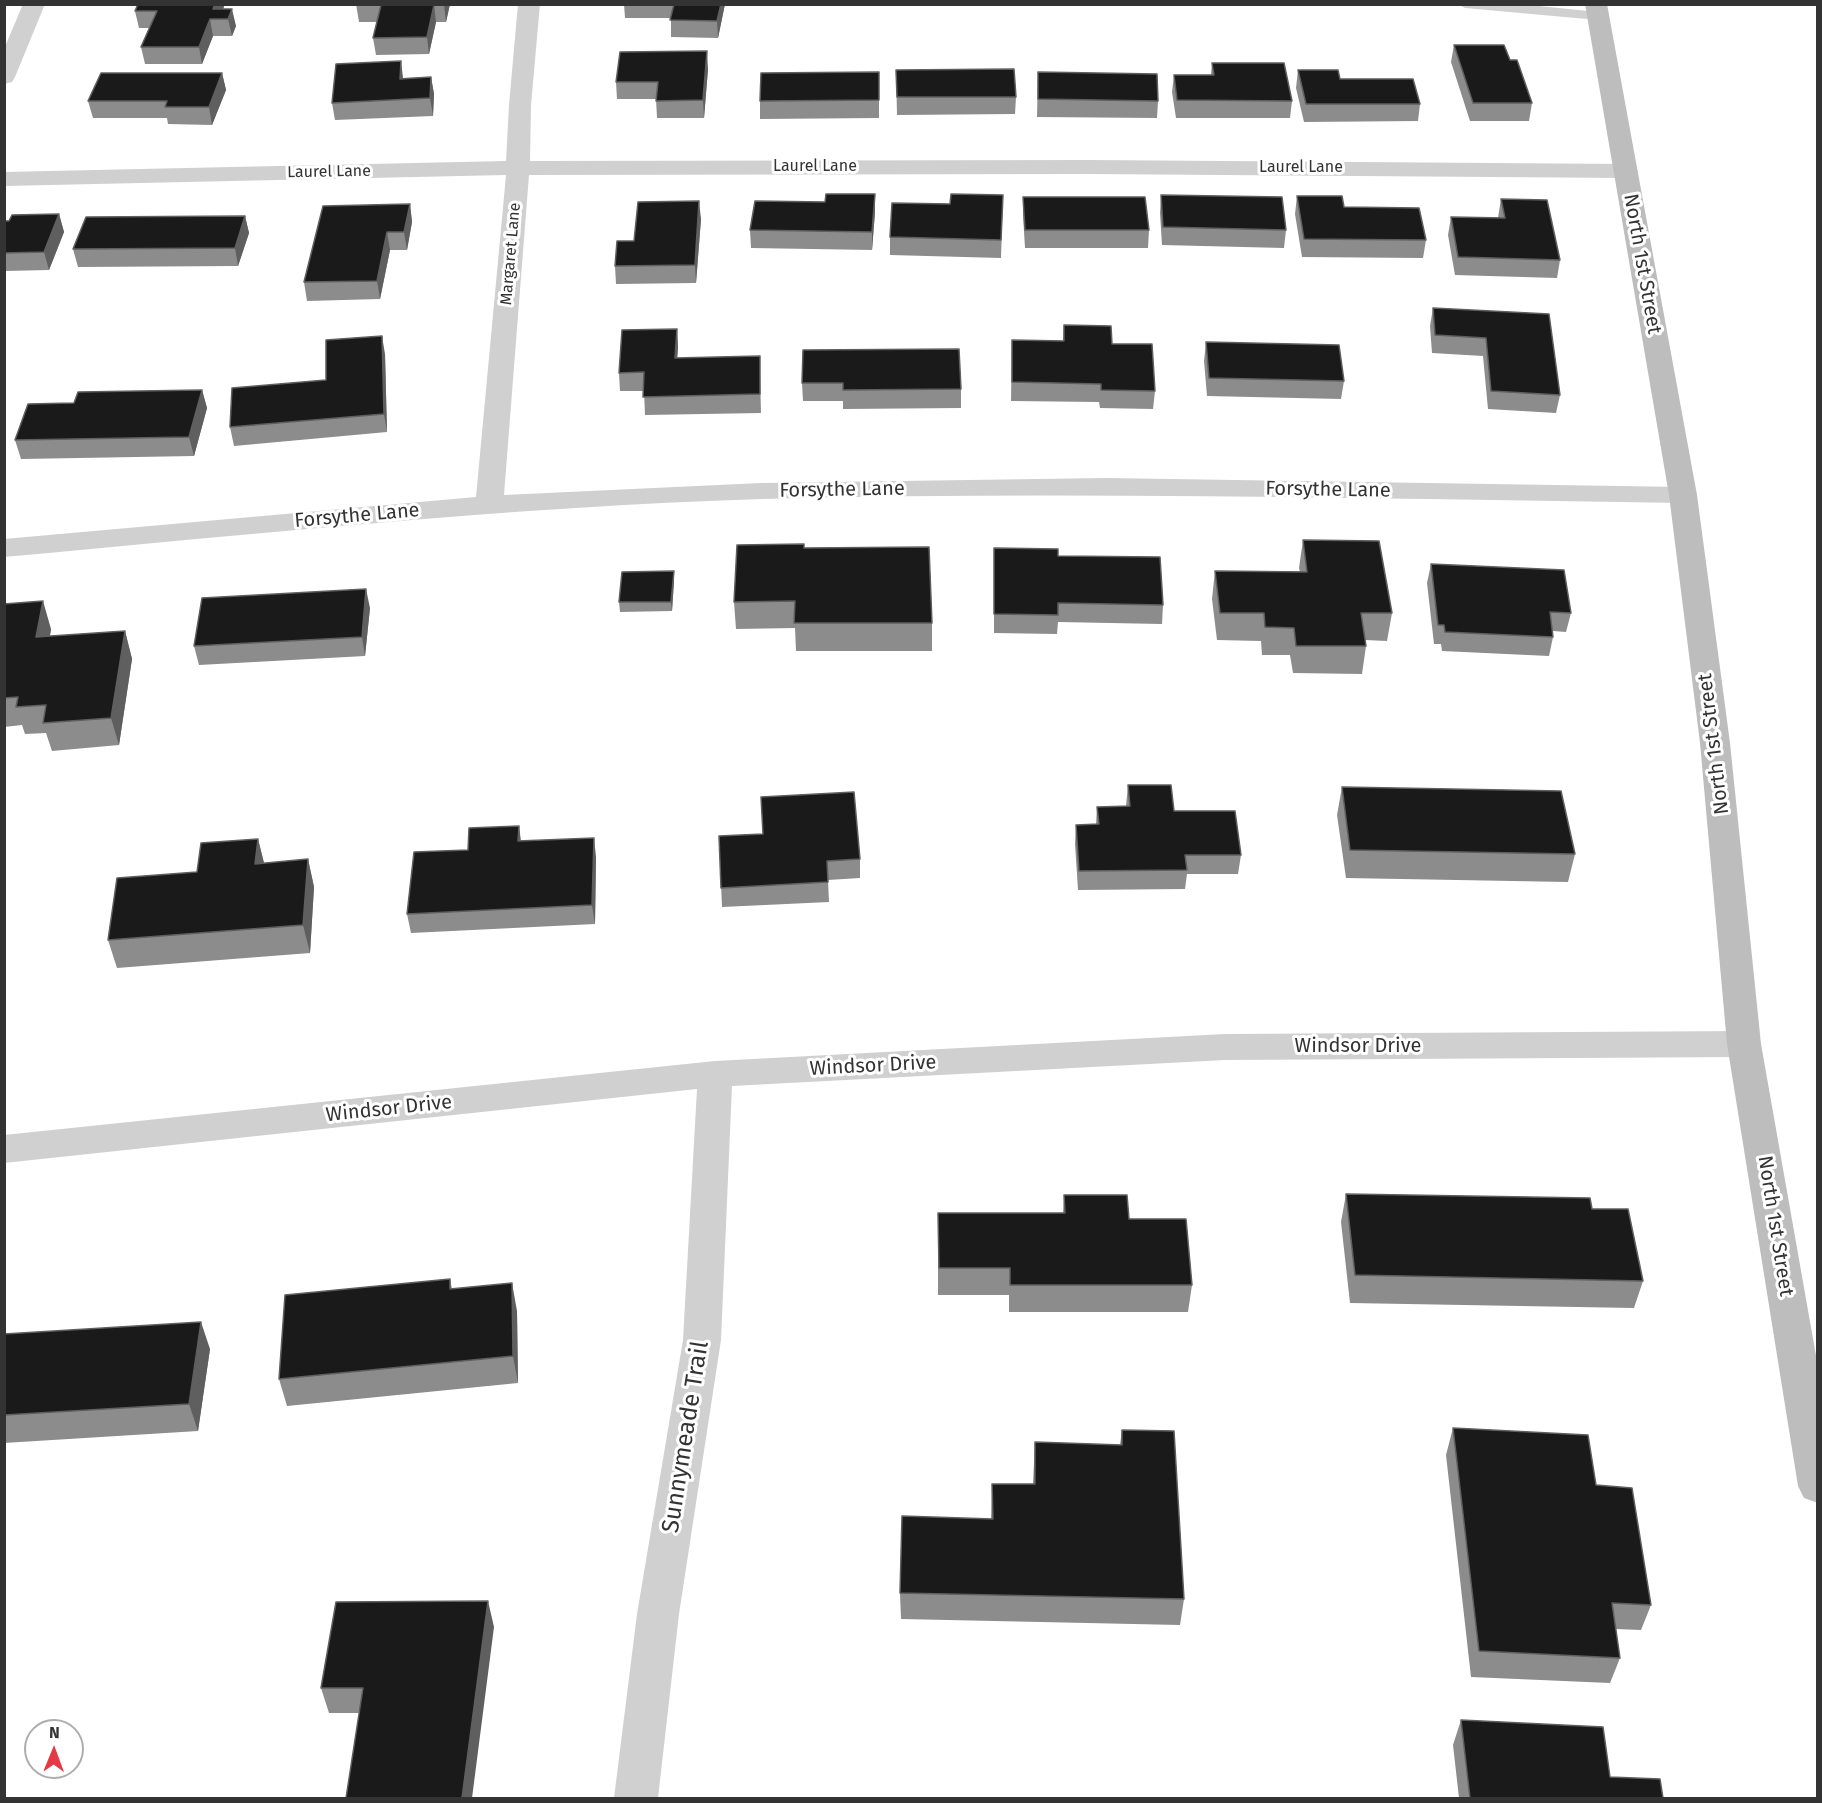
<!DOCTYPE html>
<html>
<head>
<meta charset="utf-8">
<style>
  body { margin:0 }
  #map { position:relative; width:1822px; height:1803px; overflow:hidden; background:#fff; font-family:"Fira Sans",sans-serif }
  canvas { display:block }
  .frame { position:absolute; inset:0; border:6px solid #333; pointer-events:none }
  .north { position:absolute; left:24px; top:1719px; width:60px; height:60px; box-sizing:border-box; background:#fff; border:2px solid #adadad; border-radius:50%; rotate:1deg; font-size:16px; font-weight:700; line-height:24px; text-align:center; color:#333 }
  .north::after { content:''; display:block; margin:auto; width:21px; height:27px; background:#e63946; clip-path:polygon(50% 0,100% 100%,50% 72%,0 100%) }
</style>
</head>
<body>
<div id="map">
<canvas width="1822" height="1803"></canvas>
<div class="frame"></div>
<div class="north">N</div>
</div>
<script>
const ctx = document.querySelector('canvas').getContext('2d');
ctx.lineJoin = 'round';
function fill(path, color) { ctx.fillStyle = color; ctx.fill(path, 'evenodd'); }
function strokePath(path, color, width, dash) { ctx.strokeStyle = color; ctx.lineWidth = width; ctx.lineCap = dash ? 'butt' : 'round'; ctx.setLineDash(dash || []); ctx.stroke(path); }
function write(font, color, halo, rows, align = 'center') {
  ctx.font = font + ' "Fira Sans",sans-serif'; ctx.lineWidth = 6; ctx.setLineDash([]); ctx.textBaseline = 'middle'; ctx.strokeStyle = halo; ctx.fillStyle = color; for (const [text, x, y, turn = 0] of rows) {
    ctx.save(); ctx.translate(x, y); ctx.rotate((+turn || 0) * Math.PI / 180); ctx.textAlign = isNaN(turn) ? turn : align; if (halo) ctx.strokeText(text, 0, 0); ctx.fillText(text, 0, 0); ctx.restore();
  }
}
const lane = new Path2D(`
  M1458 4H1519L1598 12 1605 16 1598 20 1465 8Z`);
const street = new Path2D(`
  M23 4H45L15 77 12 82 4 84V49Z
  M518 4H540L531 105 530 161 1089 160 1626 164 1634 166 1638 171 1634 176 1626 178 1089 174 529 175 504 495 761 483 1107 478 1683 487 1693 489 1697 495 1693 501 1683 503C1376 499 1069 491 762 499 509 507 257 534 4 557V539L476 497 506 175 4 186V172L506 161 509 105Z
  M1744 1031 1756 1035 1761 1044 1756 1053 1744 1057 1225 1060 732 1086 721 1340 679 1614 658 1798H614L637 1614 683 1340 697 1089 4 1163V1135L715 1061 1225 1034Z`);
const secondary = new Path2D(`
  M1585 4H1607L1697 495 1730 743 1761 1044 1818 1367V1503L1804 1498 1798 1486 1727 1044 1700 743 1669 495Z`);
const wall = new Path2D(`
  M138 4H225L223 9 236 26 232 36H213L202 64H145L141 47 149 28H139L135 11Z
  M356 4H450L446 22H436L429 54 376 55 373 38 377 22H359Z
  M624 4H725L718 38 671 37V18H625Z
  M1454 45 1510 60 1532 103 1529 121H1470L1451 62Z
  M1212 63 1292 101 1290 118H1176L1172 92 1174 75H1211Z
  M708 69 704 118H657L656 99H617L616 82Z
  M896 70 1016 97 1015 114 897 115Z
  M1298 70 1340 79 1420 104 1418 121 1304 122 1296 88Z
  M879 72V118L760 119V101Z
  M1038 72 1158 101 1157 118 1037 117Z
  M222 73 226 90 212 125 168 124 167 118H93L88 101Z
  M431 77 434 94 433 116 335 120 332 103 403 78Z
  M875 194V212L872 250 751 248 750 230 825 202Z
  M1003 195 1001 258 890 255V237L950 204Z
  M1161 195 1286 230 1284 248 1162 245 1160 213Z
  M1297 196 1344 207 1426 240 1423 258 1302 257 1295 214Z
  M1023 197 1149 230 1148 248H1025L1023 215Z
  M1501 199 1560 260 1557 278 1455 275 1448 235 1451 217 1498 218Z
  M410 204 412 222 407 250H390L380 299 307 301 304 282Z
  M59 214 64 232 49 270 4 271V221Z
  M245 216 249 233 238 266 78 267 73 249Z
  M701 219 696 283 616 284 615 266 634 241Z
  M1433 308 1549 314 1560 395 1556 413 1488 409 1483 356 1432 353 1430 326Z
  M1064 325 1112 344 1155 391 1153 409 1100 408 1099 402 1011 401 1012 340 1063 341Z
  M677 329 678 347 677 358 760 374 761 413 645 415 644 391H620L619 373Z
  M1206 342 1344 381 1341 399 1207 396 1204 361Z
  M803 350 961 389V408L843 409V401H803L802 383Z
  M385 354 387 432 234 446 230 427 326 380Z
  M202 390 207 408 194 456 21 459 15 440 74 403Z
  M1303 540 1392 613 1387 641 1365 640 1366 646 1362 674 1293 673 1290 655H1262L1261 641 1217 640 1212 599 1215 571 1300 572 1299 568Z
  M804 548 932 623V651H796L795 628 736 629 734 602Z
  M994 548 1058 556 1163 605 1162 624 1058 622 1057 634 994 633Z
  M1431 564 1571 613 1566 632 1553 631V637L1549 656 1442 651 1441 644H1434L1427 583Z
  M674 571V581L672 611 620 612 619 602Z
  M4 604 51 629 50 636 125 631 132 659 119 745 52 751 46 733 25 734 22 725 4 727Z
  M370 608 365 656 199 665 194 646Z
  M1128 785 1174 811 1241 855 1238 874H1187L1185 889 1078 890 1075 844 1076 825H1096L1097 807 1126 806Z
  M1342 787 1575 854 1568 882 1346 878 1337 815Z
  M519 826 521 841 596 857 595 924 411 933 407 914 468 850Z
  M719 836 860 859V878L828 880 829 902 722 907Z
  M258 839 264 863 308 859 314 887 310 953 117 968 108 940 197 872Z
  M1346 1194 1643 1281 1634 1308 1350 1303 1341 1222Z
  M1064 1195 1129 1219 1192 1285 1188 1312H1009V1295H938V1213H1063Z
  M450 1279 452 1289 517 1311 518 1383 287 1406 279 1379Z
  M4 1334 210 1349 198 1431 4 1443Z
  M1453 1428 1596 1485 1651 1605 1641 1630 1616 1629 1620 1658 1610 1683 1471 1677 1446 1455Z
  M1122 1430 1184 1599 1180 1625 901 1619 900 1593 991 1519 992 1484H1033L1035 1442 1120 1445Z
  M494 1627 359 1713H329L321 1688Z
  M1461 1720 1610 1777 1663 1798H1459L1453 1745Z`);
const shadedWall = new Path2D(`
  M215 4H225L219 19 213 9Z
  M444 4H450L446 22Z
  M721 4H725L718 38 717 21Z
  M434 5 436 22 429 54 427 37Z
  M232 9 236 26 232 36 228 19Z
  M210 19 213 36 202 64 199 47Z
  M707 51 708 69 704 118 703 100Z
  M401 61 403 78 402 96 400 79Z
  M222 73 226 90 212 125 209 107Z
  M431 77 434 94 433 116 430 98Z
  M875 194V212L872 250V232Z
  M699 201 701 219 696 283 695 265Z
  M410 204 412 222 407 250 404 232Z
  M59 214 64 232 49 270 44 252Z
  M245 216 249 233 238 266 235 248Z
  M387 232 390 250 380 299 377 281Z
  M677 329 678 347 676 376 675 358Z
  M382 336 385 354 387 432 384 414Z
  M202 390 207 408 194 456 189 437Z
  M674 571V581L672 611 671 602Z
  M366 589 370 608 365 656 362 637Z
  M43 601 51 629 45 665 36 637Z
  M125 631 132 659 119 745 111 718Z
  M519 826 521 845 518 841Z
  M594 838 596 857 595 924 592 905Z
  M258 839 265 867 255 864Z
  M308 859 314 887 310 953 303 925Z
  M512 1283 517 1311 518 1383 513 1356Z
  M201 1322 210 1349 198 1431 189 1404Z
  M488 1601 494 1627 472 1798H462Z`);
const building = new Path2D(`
  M138 4H215L213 9H232L228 19H210L199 47H141L157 11H135Z
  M356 4H444L434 5 427 37 373 38 381 5Z
  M674 4H721L717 21 670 20Z
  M1454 45H1504L1510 60H1517L1532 103H1473Z
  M707 51 703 100 656 101 658 82H616L620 52Z
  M401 61 400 79 431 77 430 98 332 103 336 64Z
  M1212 63H1284L1292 101 1177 100 1174 75H1214Z
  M1014 69 1016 97H897L896 70Z
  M1298 70H1338L1340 79H1413L1420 104H1306Z
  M879 72V100L760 101 761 73Z
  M1038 72 1157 74 1158 101 1038 99Z
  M101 73H222L209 107H165L167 101H88Z
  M826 194H875L872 232 750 230 755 201 825 202Z
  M951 194 1003 195 1001 240 890 237 892 203 950 204Z
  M1161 195 1282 197 1286 230 1163 227Z
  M1297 196H1342L1344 207 1419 208 1426 240 1304 239Z
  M1023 197H1145L1149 230H1025Z
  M1501 199 1547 200 1560 260 1458 257 1451 217 1505 218Z
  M699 201 695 265 615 266 617 241H634L638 202Z
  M410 204 404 232H387L377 281 304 282 323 206Z
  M59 214 44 252 4 253V221H9L12 215Z
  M245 216 235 248 73 249 86 217Z
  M1433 308 1549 314 1560 395 1491 391 1486 338 1435 335Z
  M1064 325 1111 326 1112 344H1152L1155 391 1101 390V384L1012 382V340L1064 341Z
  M677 329 675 358 760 356V394L643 397 644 372 619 373 622 330Z
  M382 336 384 414 230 427 232 388 326 380V340Z
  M1206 342 1339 345 1344 381 1209 378Z
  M959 349 961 389 843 390V383H802L803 350Z
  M202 390 189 437 15 440 28 404 74 403 78 392Z
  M1303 540 1379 541 1392 613H1361L1366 646H1296L1294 628 1265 627 1264 613H1220L1215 571 1307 572Z
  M804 544V548L929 547 932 623H794L795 601 734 602 737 545Z
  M994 548 1058 549V556L1160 557 1163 605 1058 603V615L994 614Z
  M1431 564 1564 570 1571 613 1550 612 1553 637 1445 632 1444 625H1438Z
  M674 571 671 602H619L622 572Z
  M366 589 362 637 194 646 202 598Z
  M43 601 36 637 125 631 111 718 43 723 46 705 16 707 18 697 4 698V604Z
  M1128 785H1171L1174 811H1235L1241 855H1185L1187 870 1079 871 1076 825 1099 824 1097 807 1130 806Z
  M1342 787 1561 791 1575 854 1350 850Z
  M854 792 860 859 827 861 828 882 721 888 719 836 763 834 761 797Z
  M519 826 518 841 594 838 592 905 407 914 414 852 468 850 469 828Z
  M258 839 255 864 308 859 303 925 108 940 117 878 197 872 201 843Z
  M1346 1194 1590 1198 1592 1209H1628L1643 1281 1355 1275Z
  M1064 1195H1127L1129 1219H1186L1192 1285H1010V1268H939L938 1213H1065Z
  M450 1279V1289L512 1283 513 1356 279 1379 285 1295Z
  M201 1322 189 1404 4 1415V1334Z
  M1453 1428 1588 1435 1596 1485 1632 1488 1651 1605 1612 1603 1620 1658 1479 1651Z
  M1122 1430 1174 1431 1184 1599 900 1593 902 1516 993 1519 992 1484H1035V1442L1122 1445Z
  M488 1601 462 1798H346L363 1688H321L336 1602Z
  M1461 1720 1603 1727 1610 1777 1660 1779 1663 1798H1470Z`);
const farStreetnames = [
  ["Laurel Lane",815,167],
  ["Laurel Lane",1301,168],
  ["Laurel Lane",329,172,-1],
  ["Margaret Lane",511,254,-85]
];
const streetNames = [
  ["North 1st Street",1642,264,80],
  ["Forsythe Lane",842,490,-1],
  ["Forsythe Lane",1328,490,1],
  ["Forsythe Lane",357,516,-5],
  ["North 1st Street",1714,744,-97],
  ["Windsor Drive",1358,1046],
  ["Windsor Drive",873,1066,-3],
  ["Windsor Drive",389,1109,-6],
  ["North 1st Street",1775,1226,81]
];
const nearStreetnames = [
  ["Sunnymeade Trail",686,1437,-81]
];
fill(lane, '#d0d0d0');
fill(street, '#d0d0d0');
fill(secondary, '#bdbdbd');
fill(wall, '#8c8c8c');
fill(shadedWall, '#5f5f5f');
fill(building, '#1a1a1a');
strokePath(building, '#5f5f5f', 1.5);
write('16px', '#333', '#fff', farStreetnames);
write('20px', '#333', '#fff', streetNames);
write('24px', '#333', '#fff', nearStreetnames);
</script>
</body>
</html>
